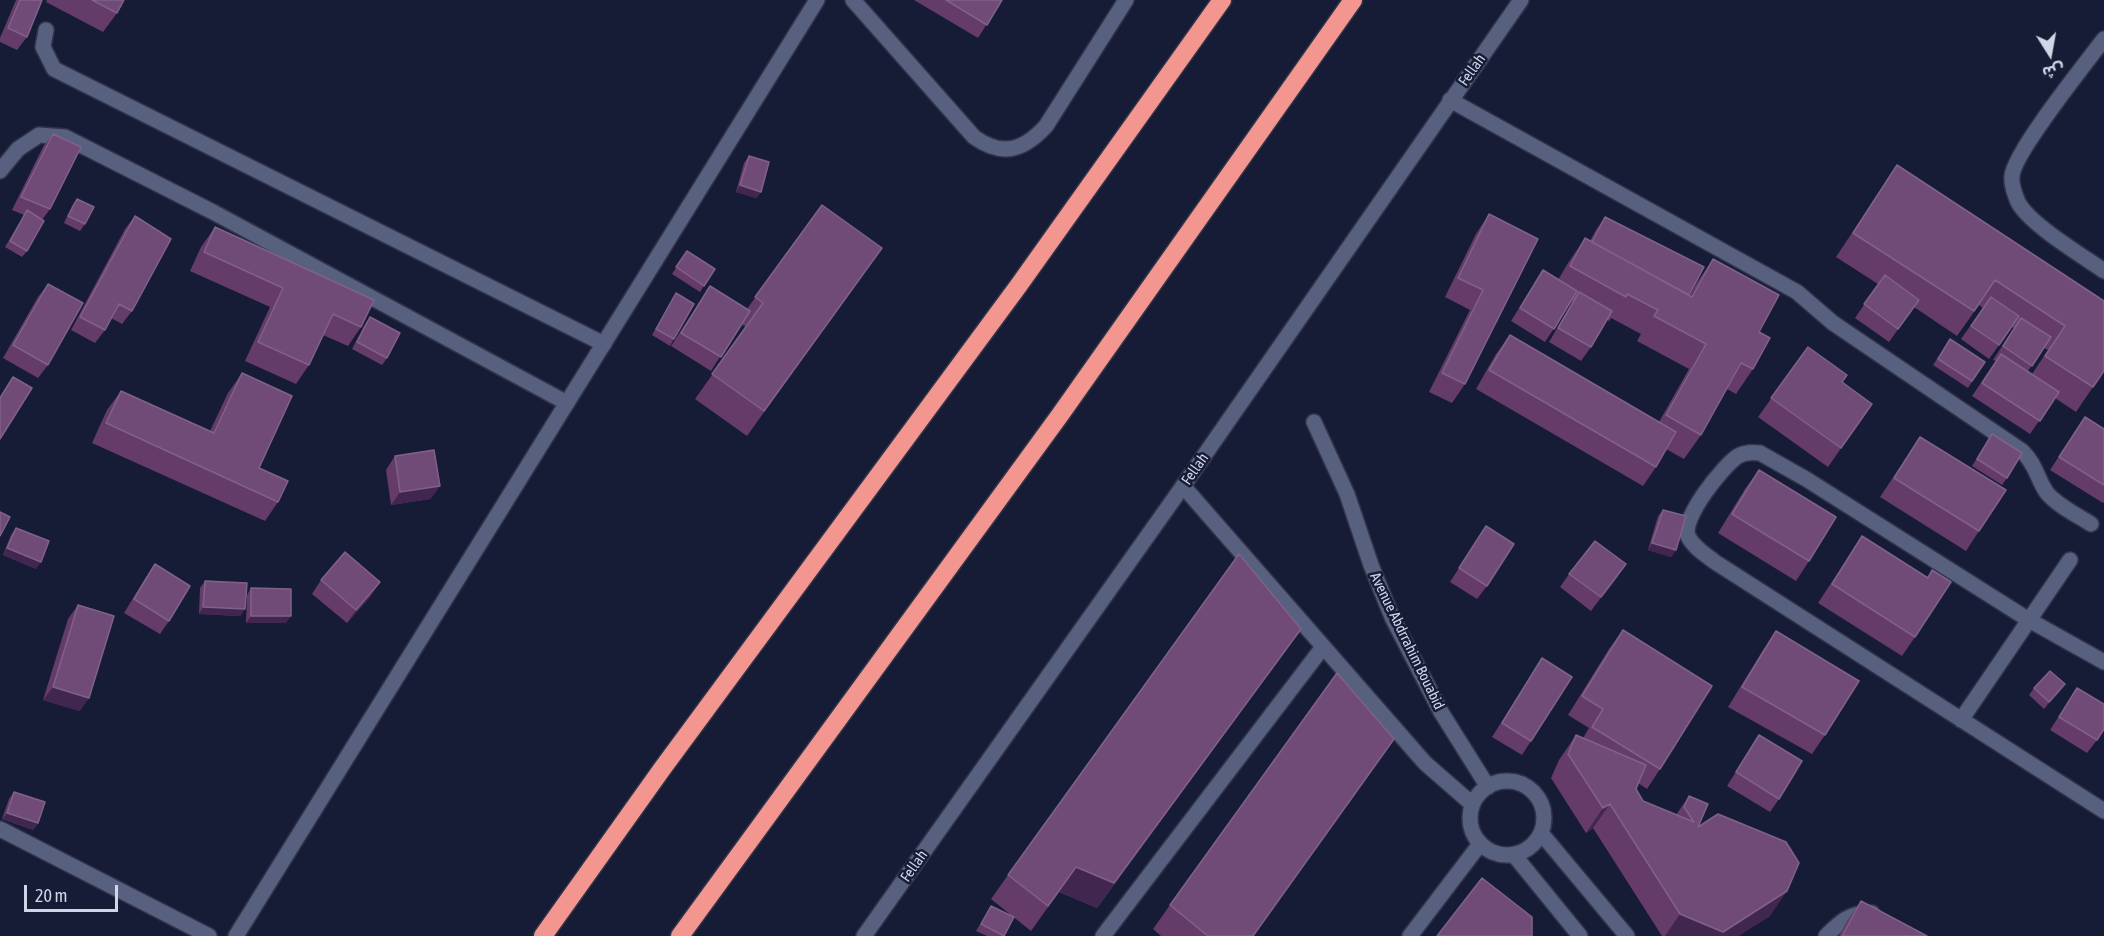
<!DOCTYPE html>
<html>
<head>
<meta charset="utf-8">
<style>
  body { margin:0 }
  #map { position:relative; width:2104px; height:936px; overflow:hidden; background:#171c36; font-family:"Asap Condensed","Noto Sans Arabic",sans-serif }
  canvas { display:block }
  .north { position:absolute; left:2020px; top:24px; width:60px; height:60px; -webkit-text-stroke:4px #171c36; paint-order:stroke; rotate:169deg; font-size:16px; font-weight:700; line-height:24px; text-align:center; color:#d0d5e7 }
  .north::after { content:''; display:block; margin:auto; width:21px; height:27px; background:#d0d5e7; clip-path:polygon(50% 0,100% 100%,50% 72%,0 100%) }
  .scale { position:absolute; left:24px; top:885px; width:94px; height:27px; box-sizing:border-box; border:3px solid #d0d5e7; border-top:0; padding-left:8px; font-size:18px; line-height:21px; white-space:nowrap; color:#d0d5e7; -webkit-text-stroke:4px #171c36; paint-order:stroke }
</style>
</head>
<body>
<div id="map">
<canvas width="2104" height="936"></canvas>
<div class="north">ش</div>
<div class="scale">20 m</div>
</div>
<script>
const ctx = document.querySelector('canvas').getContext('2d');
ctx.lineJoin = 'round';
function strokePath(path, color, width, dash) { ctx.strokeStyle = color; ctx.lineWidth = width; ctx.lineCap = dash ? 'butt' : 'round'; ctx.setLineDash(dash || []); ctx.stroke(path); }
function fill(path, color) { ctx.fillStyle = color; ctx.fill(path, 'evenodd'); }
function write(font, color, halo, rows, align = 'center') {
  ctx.font = font + ' "Asap Condensed",sans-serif'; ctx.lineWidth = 5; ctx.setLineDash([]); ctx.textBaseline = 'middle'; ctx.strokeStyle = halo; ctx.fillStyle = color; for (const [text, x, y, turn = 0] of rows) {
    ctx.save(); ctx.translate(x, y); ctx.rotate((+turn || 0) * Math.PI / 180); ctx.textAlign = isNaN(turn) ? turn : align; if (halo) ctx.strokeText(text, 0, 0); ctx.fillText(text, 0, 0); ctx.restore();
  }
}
const lane = new Path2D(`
  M46 30 43 47 54 69 604 344
  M0 171 18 149 39 135 65 137 213 212 567 403`);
const street = new Path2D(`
  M2104 39C2086 63 2014 152 2012 176 2011 184 2015 195 2018 202 2029 224 2083 256 2104 271
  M1450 100 1797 292 1833 323 2022 451C2036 464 2037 479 2047 493 2058 506 2077 515 2091 524
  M1314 422 1347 494 1371 565 1392 617 1441 712 1488 787
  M1183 486 1425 763 1472 804
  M2104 662 2029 620 1806 479 1760 453C1753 452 1745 452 1738 456 1723 466 1681 518 1688 536 1693 547 1706 555 1715 562L2104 811
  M1961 720 2070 560
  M1470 818a37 37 0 1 1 74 0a37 37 0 1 1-74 0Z
  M0 829 209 936
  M1541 833 1627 936
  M1514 855 1580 936
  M1103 936 1323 647
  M1410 936 1480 844
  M1826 936C1840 922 1850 912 1872 913`);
const secondary = new Path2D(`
  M853 0 974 137C1002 157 1023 151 1046 126L1126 0
  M236 936 817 0
  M864 936 1183 486 1521 0`);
const highway = new Path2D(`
  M543 936 662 769 1019 285 1222 0
  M680 936 1060 415 1353 0`);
const wall = new Path2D(`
  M16 0H42L27 37 17 50 0 42V38Z
  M47 0H124L117 13 103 32 46 2Z
  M914 0H1002L978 38Z
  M53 134 50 209 42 220 27 251 22 257 5 247 24 215 12 210 43 147Z
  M749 156 761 192 756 198 736 192 744 163Z
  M1897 165 2104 301 2093 387 2076 412 2055 398 2030 434 1972 396 1996 361 1993 360 2014 328 2012 327 1989 359 1961 339 1983 308 1979 305 1957 336 1914 307 1889 342 1855 318 1878 284 1836 257ZM2044 348 2048 350 2032 374 2028 371Z
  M77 199 85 224 80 231 64 223 72 206Z
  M822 205 882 248 747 436 695 399 746 327 741 324 711 371 671 346 710 286 747 309Z
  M1489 214 1538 239 1465 384 1452 403 1429 392 1470 310 1445 297 1476 234Z
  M135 216 132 311 122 324 111 318 105 330 95 343 71 330 125 229Z
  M1605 217 1690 295 1696 284 1713 259 1759 332 1753 369 1736 394 1727 389 1701 435 1684 459 1666 449 1656 467 1643 486 1476 389 1496 354 1510 335 1659 422 1689 369 1637 341 1641 334 1611 318 1609 321 1607 320 1591 347 1581 361 1549 342 1573 301H1572L1545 342 1511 321 1543 270 1558 280 1568 263 1585 238 1590 241 1596 230Z
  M215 227 361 327 348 346 323 335 309 365 296 384 245 361 270 307 190 271 201 247Z
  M687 251 715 269 700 292 672 274Z
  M48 284V365L38 378 3 358 38 297Z
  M676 293 674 339 670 346 652 335Z
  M370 317 387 358 382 365 352 349 365 324Z
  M1950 339 1985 362 1968 388 1933 365Z
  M1808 347 1842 382 1872 404 1828 467 1758 417Z
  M242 373 259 468 278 502 265 521 92 443 107 410 121 391 210 431 228 393Z
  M2085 417 2104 429V502L2103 503 2050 470Z
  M1992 434 2007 478 2002 485 1972 466Z
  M1920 437 1979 531 1966 551 1880 497Z
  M395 456 440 486 430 499 391 505 386 470Z
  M1759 470 1809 561 1796 581 1718 533 1745 489Z
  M1663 510 1676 550 1671 557 1648 550 1658 516Z
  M1486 526 1487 586 1477 599 1450 582Z
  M16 528 36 569 3 555 11 535Z
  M1862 536 1927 577 1932 570 1915 637 1902 656 1818 603Z
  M155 564 169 621 160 634 124 613 146 577Z
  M1626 564 1591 611 1560 587 1569 574Z
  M321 580 371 596 347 623 312 594Z
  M205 581 245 609 240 616 199 614 200 588Z
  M251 588 286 623H246L247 595Z
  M78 605 80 711 43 700 68 619Z
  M1301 629 1097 908 1059 892 1031 931 991 899 1008 875Z
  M1623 630 1660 769 1647 789 1638 783 1636 789 1643 801 1676 815 1689 796 1698 827 1770 916 1738 936H1662L1593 828 1586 833 1551 778 1559 760 1576 735 1583 738 1589 728 1568 715 1609 649Z
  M1776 631 1825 735 1812 754 1728 707 1763 650Z
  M1542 658 1531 741 1522 755 1492 737Z
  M2034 688 2060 691 2044 709 2029 695Z
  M2077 688 2097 740 2087 753 2050 730Z
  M1759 735 1779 799 1770 812 1727 786Z
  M14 792 38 823 33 830 2 819 9 799Z
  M1861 901 1927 936H1839L1847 921Z
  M1170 905 1253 936H1161L1153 929Z
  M991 906 1004 936H987L976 931Z`);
const shadedWall = new Path2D(`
  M740 185 761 192 756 198 736 192Z
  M440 486 430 499 391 505 400 492Z
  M1652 543 1676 550 1671 557 1648 550Z
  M7 548 41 562 36 569 3 555Z
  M1626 564 1617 578 1591 611 1601 597Z
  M380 582 371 596 347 623 356 610Z
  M203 607 245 609 240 616 199 614Z
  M251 616H291L286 623H246Z
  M1301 629 1097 908 1059 892 1031 931 1076 867Z
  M2065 684 2060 691 2044 709 2049 702Z
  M53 687 89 698 80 711 43 700Z
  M1610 804 1593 828 1586 833 1603 808Z
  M7 813 38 823 33 830 2 819Z
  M1787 891 1770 916 1738 936H1665L1680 914Z`);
const building = new Path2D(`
  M20 0H42L27 37 8 28Z
  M92 0H124L117 13Z
  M946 0H1002L987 25Z
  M53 134 81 147 50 209 21 197Z
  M749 156 769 162 761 192 740 185Z
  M1897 165 2104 301V371L2093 387 2045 356 2065 326 1995 280 1974 311 1853 233Z
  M77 199 94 207 85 224 68 216Z
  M822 205 882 248 764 411 712 374 763 303 755 297Z
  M27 210 44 221 27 251 10 241Z
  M1489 214 1538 239 1465 384 1442 373 1483 290 1458 278Z
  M135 216 171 239 132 311 119 304 105 330 80 317Z
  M1605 217 1704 267 1689 295 1592 242Z
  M215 227 374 300 361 327 333 314 309 365 258 342 283 288 204 252Z
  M1585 238 1692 297 1713 259 1779 295 1759 332 1770 338 1753 369 1741 363 1701 435 1666 415 1706 344 1654 316 1658 310 1627 294 1626 297 1570 266Z
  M687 251 715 269 704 286 676 267Z
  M1543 270 1577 291 1554 329 1520 308Z
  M1885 275 1919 300 1898 329 1864 304Z
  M48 284 83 303 48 365 13 345Z
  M710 286 750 311 721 357 681 333Z
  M1579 292 1612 311 1591 347 1558 328Z
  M676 293 694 304 674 339 656 329Z
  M1991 297 2019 316 1999 345 1971 326Z
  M370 317 400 333 387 358 357 342Z
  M2021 318 2051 337 2032 366 2003 346Z
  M1510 335 1676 432 1656 467 1489 370Z
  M1950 339 1985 362 1972 381 1938 359Z
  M1808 347 1847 375 1842 382 1872 404 1841 448 1771 398Z
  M2001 354 2059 392 2040 421 1982 383Z
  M242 373 292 396 259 468 288 481 278 502 106 423 121 391 214 433Z
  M13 377 32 388 0 439V398Z
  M2085 417 2104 429V485L2059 457Z
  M1992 434 2022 453 2007 478 1977 459Z
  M1920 437 2006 490 1979 531 1894 478Z
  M434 450 440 486 400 492 395 456Z
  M1759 470 1836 517 1809 561 1732 514Z
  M1663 510 1686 516 1676 550 1652 543Z
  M0 512 10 517 0 536Z
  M1486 526 1514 544 1487 586 1459 568Z
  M16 528 49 541 41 562 7 548Z
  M1862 536 1928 578 1932 570 1951 582 1915 637 1832 584Z
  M1595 541 1626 564 1601 597 1569 574Z
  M345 552 380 582 356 610 321 580Z
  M1239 554 1301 629 1114 883 1076 867 1048 906 1008 875Z
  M155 564 190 586 169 621 134 599Z
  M205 581 247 583 245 609 203 607Z
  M251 588 291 589V616H251Z
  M78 605 114 616 89 698 53 687Z
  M1623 630 1712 686 1660 769 1592 727 1603 709 1582 696Z
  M1776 631 1859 681 1825 735 1742 687Z
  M1542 658 1572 677 1531 741 1502 723Z
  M2050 671 2065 684 2049 702 2034 688Z
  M1337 673 1394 739 1253 936H1208L1170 905Z
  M2077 688 2104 704V729L2097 740 2059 717Z
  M1576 735 1646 765 1636 789 1643 801 1694 822 1684 807 1689 796 1708 804 1698 827 1718 814 1786 842 1799 863 1787 891 1723 932 1680 914 1610 804 1603 808 1568 754Z
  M1759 735 1802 761 1779 799 1736 772Z
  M14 792 45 802 38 823 7 813Z
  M1482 878 1532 917V936H1437Z
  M1861 901 1927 936H1842Z
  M991 906 1014 917 1004 936 981 924Z`);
const streetNames = [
  ["Fellah",1472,70,-55],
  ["Fellah",1195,469,-55],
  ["Avenue Abdrrahim Bouabid",1407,641,64],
  ["Fellah",914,866,-55]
];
strokePath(lane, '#313449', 18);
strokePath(street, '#313449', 18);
strokePath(secondary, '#313449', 18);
strokePath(highway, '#313449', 21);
strokePath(lane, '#58607f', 15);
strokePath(street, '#58607f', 15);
strokePath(secondary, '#58607f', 15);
strokePath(highway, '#f3968f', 18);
fill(wall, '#653b6a');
fill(shadedWall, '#412750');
fill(building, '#714b78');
strokePath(building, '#806189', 1.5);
write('15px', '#d0d5e7', '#171c36', streetNames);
</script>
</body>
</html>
